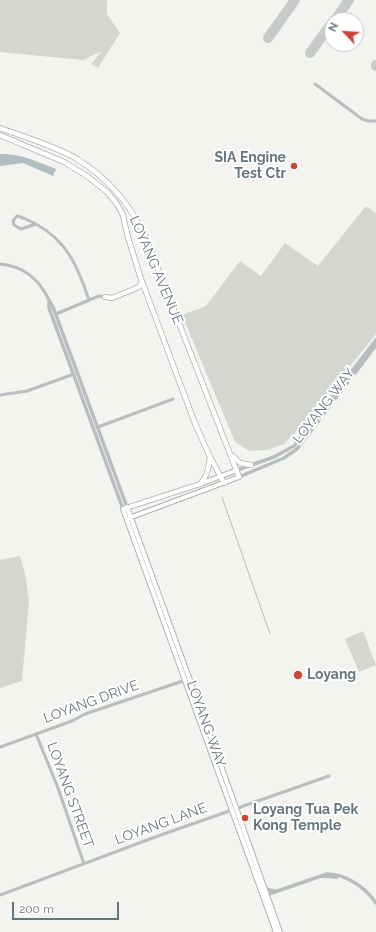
<!DOCTYPE html>
<html>
<head>
<meta charset="utf-8">
<style>
  body { margin:0 }
  #map { position:relative; width:376px; height:932px; overflow:hidden; background:#f3f3f0; font-family:Raleway,sans-serif }
  canvas { display:block }
  .north { position:absolute; left:324px; top:12px; width:40px; height:40px; box-sizing:border-box; background:#fff; border:1px solid #c2c8cb; border-radius:50%; rotate:295deg; font-size:11px; font-weight:700; line-height:16px; text-align:center; color:#66767d }
  .north::after { content:''; display:block; margin:auto; width:14px; height:18px; background:#ca4738; clip-path:polygon(50% 0,100% 100%,50% 72%,0 100%) }
  .scale { position:absolute; left:12px; top:902px; width:107px; height:18px; box-sizing:border-box; border:2px solid #66767d; border-top:0; padding-left:5px; font-size:12px; line-height:14px; white-space:nowrap; color:#66767d; -webkit-text-stroke:3px #fff; paint-order:stroke }
</style>
</head>
<body>
<div id="map">
<canvas width="376" height="932"></canvas>
<div class="north">N</div>
<div class="scale">200 m</div>
</div>
<script>
const ctx = document.querySelector('canvas').getContext('2d');
ctx.lineJoin = 'round';
function fill(path, color) { ctx.fillStyle = color; ctx.fill(path, 'evenodd'); }
function strokePath(path, color, width, dash) { ctx.strokeStyle = color; ctx.lineWidth = width; ctx.lineCap = dash ? 'butt' : 'round'; ctx.setLineDash(dash || []); ctx.stroke(path); }
function write(font, color, halo, rows, align = 'center') {
  ctx.font = font + ' Raleway,sans-serif'; ctx.lineWidth = 4; ctx.setLineDash([]); ctx.textBaseline = 'middle'; ctx.strokeStyle = halo; ctx.fillStyle = color; for (const [text, x, y, turn = 0] of rows) {
    ctx.save(); ctx.translate(x, y); ctx.rotate((+turn || 0) * Math.PI / 180); ctx.textAlign = isNaN(turn) ? turn : align; if (halo) ctx.strokeText(text, 0, 0); ctx.fillText(text, 0, 0); ctx.restore();
  }
}
const green = new Path2D(`
  M0 0H107V14L120 33 98 68 91 64 102 51 83 60 0 52Z
  M366 206 376 213V334L297 431 284 444 267 450 249 451 235 442 182 315 206 306 240 261 261 276 285 243 318 266Z
  M20 556 25 574 29 600 22 681 0 688V560Z
  M363 631 376 665 359 672 345 639Z`);
const water = new Path2D(`
  M0 154C20 153 38 162 56 169L53 176 23 163 0 166Z`);
const stream = new Path2D(`
  M222 497 270 634`);
const taxiway = new Path2D(`
  M335 20 349 0
  M268 38 295 0
  M310 53 332 23
  M376 66V65`);
const minor = new Path2D(`
  M315 84 362 119 368 121H376
  M36 224 21 229 14 225 13 221 17 216C23 217 29 221 34 223 67 240 78 267 89 300
  M0 264C24 266 39 279 49 300
  M56 314 99 296 105 297
  M0 395 27 391 74 374
  M98 427 173 399
  M36 734 58 788 84 864
  M0 747 72 721 85 714 186 680
  M0 895 158 836 329 776`);
const tertiary = new Path2D(`
  M49 300 53 307 127 507
  M49 301V308L123 509
  M237 470 274 457 294 446 376 340
  M239 477 284 458 297 449 376 345
  M321 876 337 877
  M264 886 269 890 276 891
  M266 895 327 874C346 874 365 887 376 903`);
const secondary = new Path2D(`
  M237 470 200 484 123 509 276 932
  M127 507 224 774 280 932
  M129 518 239 477`);
const primary = new Path2D(`
  M0 128C24 137 55 146 77 159 108 178 130 204 145 236L239 477
  M0 135 64 162 87 176 107 192 117 204 123 215 127 234 140 276 194 421 210 457 224 483
  M105 297 112 298 139 287 142 281
  M233 456 240 463 251 465
  M200 484C208 476 208 468 210 458`);
const markers = [
  [294,166,4,"#ca4738"],
  [298,675,5,"#ca4738"],
  [245,818,4,"#ca4738"]
];
const poiNames = [
  ["SIA Engine",286,158,"right"],
  ["Test Ctr",286,174,"right"],
  ["Loyang",307,675],
  ["Loyang Tua Pek",253,810],
  ["Kong Temple",253,826]
];
const streetNames = [
  ["LOYANG AVENUE",156,270,67],
  ["LOYANG WAY",324,406,-52],
  ["LOYANG DRIVE",91,702,-20],
  ["LOYANG WAY",206,724,70],
  ["LOYANG STREET",70,795,70],
  ["LOYANG LANE",161,824,-20]
];
fill(green, '#d3d7cf');
fill(water, '#b1bec0');
strokePath(stream, '#b1bec0', 1);
strokePath(taxiway, '#c7caca', 10);
strokePath(secondary, '#abb1b4', 6);
strokePath(primary, '#acb1b3', 6);
strokePath(minor, '#b8bdbf', 3);
strokePath(tertiary, '#b8bdbf', 3.5);
strokePath(secondary, '#fff', 4);
strokePath(primary, '#fff', 4.5);
for (const [x, y, r, color] of markers) { const dot = new Path2D(); dot.arc(x, y, r, 0, 2 * Math.PI); ctx.fillStyle = color; ctx.fill(dot); strokePath(dot, '#fff', 1.5); }
write('bold 14px', '#66767d', '#fff', poiNames, 'left');
write('14px', '#66767d', '#fff', streetNames);
</script>
</body>
</html>
